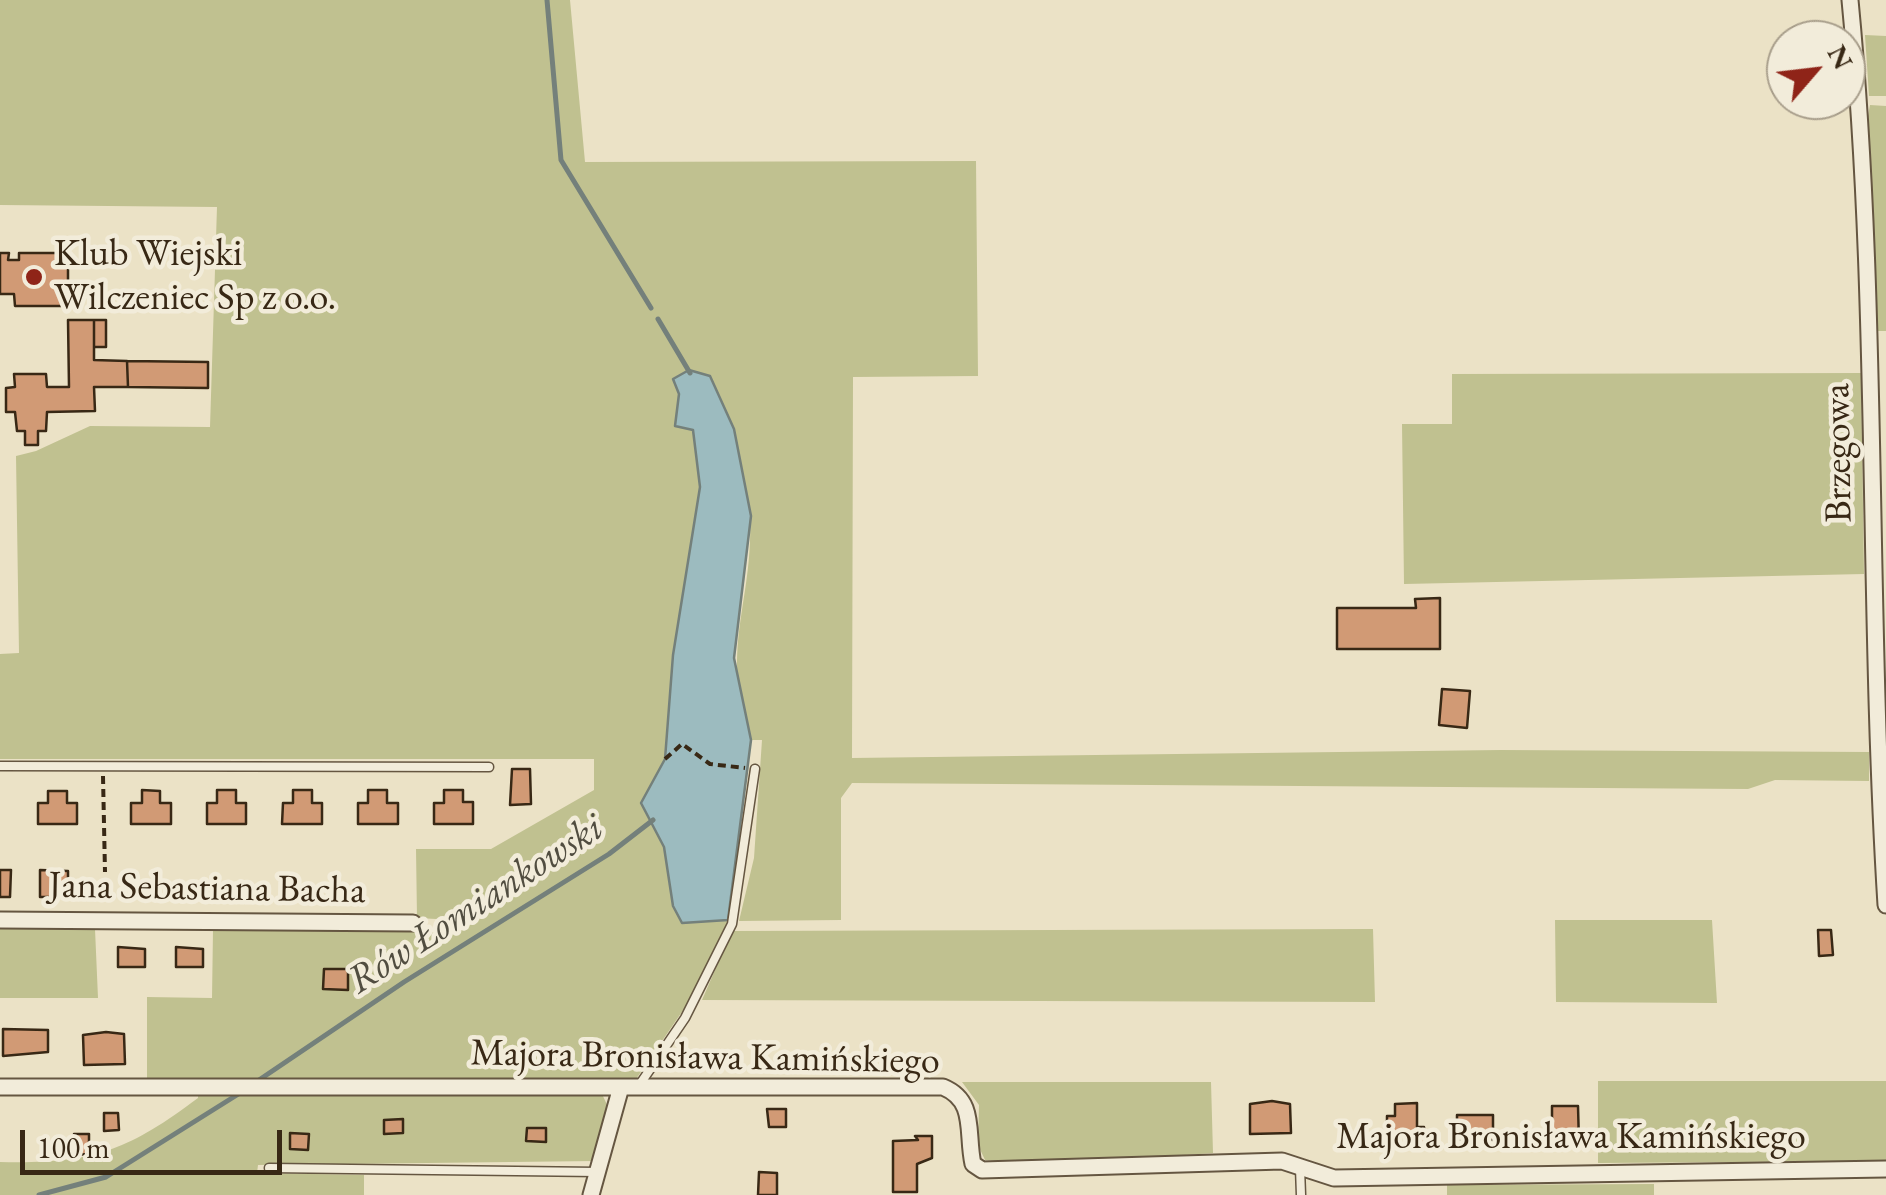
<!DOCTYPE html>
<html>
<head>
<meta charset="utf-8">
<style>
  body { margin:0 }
  #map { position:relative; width:1886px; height:1195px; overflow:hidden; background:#ebe2c6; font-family:"EB Garamond",serif }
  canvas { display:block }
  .north { position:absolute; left:1766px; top:20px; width:100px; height:100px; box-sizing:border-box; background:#f2ecda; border:2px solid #a89e8b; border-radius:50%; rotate:62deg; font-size:28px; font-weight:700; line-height:40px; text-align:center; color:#382815 }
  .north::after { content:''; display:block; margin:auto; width:35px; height:45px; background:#8f2418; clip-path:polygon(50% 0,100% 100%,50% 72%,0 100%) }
  .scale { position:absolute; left:20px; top:1130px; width:262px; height:45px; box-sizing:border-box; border:5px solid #382815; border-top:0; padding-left:12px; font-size:30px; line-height:35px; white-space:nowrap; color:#382815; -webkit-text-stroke:8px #f2ecda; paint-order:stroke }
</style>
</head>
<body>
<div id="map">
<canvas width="1886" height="1195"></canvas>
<div class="north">N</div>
<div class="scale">100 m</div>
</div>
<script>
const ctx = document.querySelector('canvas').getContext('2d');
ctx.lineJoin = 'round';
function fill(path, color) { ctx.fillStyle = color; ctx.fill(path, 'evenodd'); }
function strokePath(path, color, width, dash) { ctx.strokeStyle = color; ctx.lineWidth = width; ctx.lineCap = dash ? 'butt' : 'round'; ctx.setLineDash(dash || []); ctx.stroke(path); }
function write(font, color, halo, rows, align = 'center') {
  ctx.font = font + ' "EB Garamond",serif'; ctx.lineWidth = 9; ctx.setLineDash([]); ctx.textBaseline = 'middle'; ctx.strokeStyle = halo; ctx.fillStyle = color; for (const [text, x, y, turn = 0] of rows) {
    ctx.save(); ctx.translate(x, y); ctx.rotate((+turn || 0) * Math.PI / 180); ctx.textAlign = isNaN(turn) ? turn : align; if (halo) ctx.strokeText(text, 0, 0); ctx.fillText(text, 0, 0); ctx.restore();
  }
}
const green = new Path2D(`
  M0 0H570L585 162 976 161 978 376 853 377 852 758 1501 750 1869 752V781L1775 780 1748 789 852 783 841 798V920L739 921 754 858 762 740H751C719 651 753 603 750 520 750 500 688 404 674 379L679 394 675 426 693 429 700 487 673 655 665 759 641 803 664 847 682 922 728 920 690 1000 634 1082 147 1079V997L212 998 213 930 466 928 475 921 417 918 416 849H491L594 790V759H0V654L19 653 16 456 36 451 90 426 210 427 217 207 0 205Z
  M1865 35 1886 36V96H1869Z
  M1870 105 1886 106V331H1875L1866 127Z
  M1861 373 1864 574 1404 584 1402 424H1452V374Z
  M1555 920H1712L1717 1003 1556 1002Z
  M0 929H95L98 998H0Z
  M1373 929 1375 1002 702 1000 732 931Z
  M1598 1081H1886V1161L1598 1163Z
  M962 1082H1211L1213 1153 1044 1165 985 1160 978 1145 979 1105Z
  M198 1091 255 1095 602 1094 609 1109 595 1161 258 1165 257 1173 364 1175V1195H0V1162C91 1164 126 1152 198 1098Z
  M1654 1184V1195H1447V1185Z`);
const water = new Path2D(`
  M689 370 710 376 734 429 751 516 734 658 751 740 728 920 682 923 673 906 664 847 641 803 665 759 673 655 700 487 693 430 675 426 679 394 673 379Z`);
const stream = new Path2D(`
  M547 0 561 160 651 308
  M658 319 690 373
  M259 1080 404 982 609 854 653 820
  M39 1195 106 1177 240 1093`);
const building = new Path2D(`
  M0 253H9L8 260H19V253H57V260H68V306H15L14 294H0Z
  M68 320H94V360L127 361 128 387H94L95 411 47 412 46 431H38V445H25V431H17L15 412H6V388L15 387 14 374H46L47 387H69Z
  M94 320H106V347H94Z
  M127 361 208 362V388L128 387Z
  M1440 598V649H1337V608H1416L1415 599Z
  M1442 689 1470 691 1467 728 1439 725Z
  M512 769H530L531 804 510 805Z
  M142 790 160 791V803H171V824H131V803H142Z
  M217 790H236V803H246V824H207V803H217Z
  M293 790H312V803H322V824H282L283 803H293Z
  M368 790H387V803H398V824H358V803H368Z
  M444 790H463V802H473V824H434V803H444Z
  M48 791H67V803H77V824H38V803H48Z
  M0 870H11L10 897H0Z
  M40 870 68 871V897H40Z
  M1818 930H1831L1833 955 1819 956Z
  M118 947 145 949V967H118Z
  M176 947 203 949V967H176Z
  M324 969H348V990L323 989Z
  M3 1029 48 1030V1052L3 1056Z
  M106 1032 124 1034 125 1064 84 1065 83 1035Z
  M1272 1101 1290 1104 1291 1133 1250 1134V1104Z
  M1417 1103V1127H1424L1425 1145H1408V1136L1387 1134V1116H1395V1104Z
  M1552 1106H1578L1579 1143H1552Z
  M767 1109H786V1127H769Z
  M104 1113H118L119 1130 104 1131Z
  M1457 1115H1493V1140H1457Z
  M403 1119V1133L384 1134V1120Z
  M527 1128H546V1142L526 1141Z
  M290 1133 309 1134 308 1150 290 1149Z
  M74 1134H89V1154L74 1155Z
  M915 1136H932V1158L917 1164V1192H893V1141L918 1140Z
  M759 1172 777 1173V1195H758Z`);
const path = new Path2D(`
  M665 759 682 744 710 764 745 768
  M103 776 105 872`);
const service = new Path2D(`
  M0 766 489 767
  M638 1087 685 1018 732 924 755 769
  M269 1168 598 1172
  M1300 1168 1301 1195`);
const minor = new Path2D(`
  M1850 0C1879 301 1867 603 1886 905
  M0 920 413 923
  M0 1087H943C977 1101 966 1133 973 1164L982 1170 1282 1161 1334 1178 1886 1169
  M591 1195 621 1087`);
const markers = [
  [34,277,10,"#8f2418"]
];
const poiNames = [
  ["Klub Wiejski",54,255],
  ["Wilczeniec Sp z o.o.",54,299]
];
const streetNames = [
  ["Brzegowa",1839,453,-91],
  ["Jana Sebastiana Bacha",207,889,1],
  ["Majora Bronisława Kamińskiego",705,1058,1],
  ["Majora Bronisława Kamińskiego",1571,1138]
];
const waterNames = [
  ["Rów Łomiankowski",476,905,-33]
];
fill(green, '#c0c190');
fill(water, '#9cbbbf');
strokePath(water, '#74807b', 2.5);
strokePath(stream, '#74807b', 5);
fill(building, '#d19a75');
strokePath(building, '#382815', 2.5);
strokePath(service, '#655641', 11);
strokePath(minor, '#655641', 19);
strokePath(path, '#382815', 4, [8, 5]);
strokePath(service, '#f2ecda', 8);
strokePath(minor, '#f2ecda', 15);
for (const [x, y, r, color] of markers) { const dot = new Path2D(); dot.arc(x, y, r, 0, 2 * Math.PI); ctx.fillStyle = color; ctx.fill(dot); strokePath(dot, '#f2ecda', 4); }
write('38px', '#382815', '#f2ecda', poiNames, 'left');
write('38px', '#382815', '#f2ecda', streetNames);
write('italic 40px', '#514d40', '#f2ecda', waterNames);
</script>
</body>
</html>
